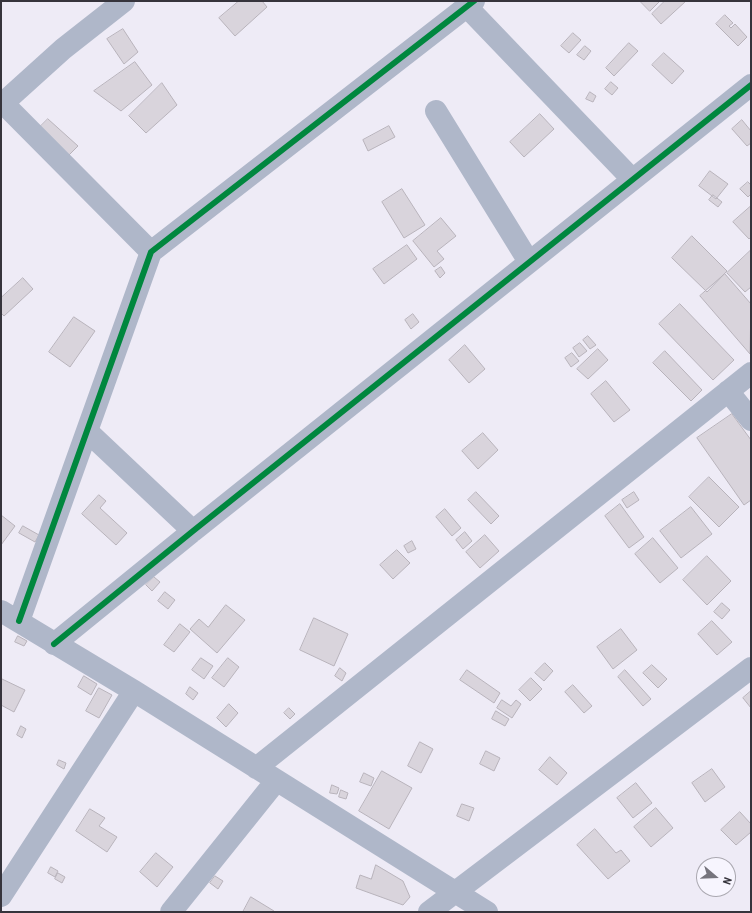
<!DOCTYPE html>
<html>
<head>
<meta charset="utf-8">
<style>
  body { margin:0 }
  #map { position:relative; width:752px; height:913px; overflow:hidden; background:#eeebf6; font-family:"Roboto Condensed",sans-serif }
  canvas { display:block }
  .frame { position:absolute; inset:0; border:2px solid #36343c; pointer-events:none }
  .north { position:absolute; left:696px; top:857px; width:40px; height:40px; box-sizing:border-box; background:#f7f5fe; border:1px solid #aaa8b0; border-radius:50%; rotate:109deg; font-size:11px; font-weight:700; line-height:16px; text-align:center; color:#36343c }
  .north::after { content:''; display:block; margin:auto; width:14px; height:18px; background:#76747d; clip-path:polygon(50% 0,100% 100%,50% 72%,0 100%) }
</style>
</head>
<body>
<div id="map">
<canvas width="752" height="913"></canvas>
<div class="frame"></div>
<div class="north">N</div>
</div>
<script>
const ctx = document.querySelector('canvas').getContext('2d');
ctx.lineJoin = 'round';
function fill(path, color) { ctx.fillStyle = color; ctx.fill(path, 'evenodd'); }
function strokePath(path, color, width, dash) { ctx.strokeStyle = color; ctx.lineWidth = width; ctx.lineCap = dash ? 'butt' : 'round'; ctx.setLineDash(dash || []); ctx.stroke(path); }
const building = new Path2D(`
  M239 1H262L267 7 235 36 219 18Z
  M640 1H660L650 11Z
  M665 1H686L661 24 652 14Z
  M725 15 733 23 729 26 731 28 735 24 747 37 738 46 716 24Z
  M123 29 138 52 124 64 107 39Z
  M573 33 581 40 569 53 561 46Z
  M629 43 638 51 614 76 606 68Z
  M585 46 591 51 584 60 577 55Z
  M664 53 684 71 672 84 652 65Z
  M135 62 152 85 121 111 94 91Z
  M611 82 618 88 612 95 605 89Z
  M162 83 177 105 146 133 129 116Z
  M590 92 596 96 593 102 586 99Z
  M540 114 554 129 524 157 510 142Z
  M48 119 78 146 66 158 38 129Z
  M742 120 751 131V143L747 146 732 129Z
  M389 126 395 137 368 151 363 140Z
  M710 171 728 184 716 199 699 186Z
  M748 182 751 185V194L748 197 740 189Z
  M402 189 425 225 404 238 382 202Z
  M713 195 722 202 718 207 709 200Z
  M751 206V237L749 239 733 222Z
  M441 218 456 236 437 251 444 259 434 267 413 241Z
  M692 236 727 271 707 292 672 258Z
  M407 245 417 259 384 284 373 269Z
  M751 250V287L745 292 727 273Z
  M441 267 445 273 440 278 435 271Z
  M725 274 751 304 750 354 700 296Z
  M23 278 33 289 4 316 1 313V298Z
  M680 304 734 360 713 380 659 324Z
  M413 314 419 322 411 329 405 320Z
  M74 317 95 331 70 367 49 352Z
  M588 336 596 345 590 349 583 340Z
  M580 343 587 351 579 357 573 348Z
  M465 345 485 369 469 383 449 360Z
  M598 349 608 360 588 379 577 369Z
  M665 351 702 390 691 401 653 363Z
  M572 353 579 361 571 367 565 358Z
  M606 381 630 410 614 422 591 394Z
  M732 414 751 440V500L744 505 697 438Z
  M483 433 498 450 478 469 462 451Z
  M709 477 739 507 719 527 689 497Z
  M476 492 499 516 491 524 468 500Z
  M634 492 639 500 627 508 622 500Z
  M99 495 106 501 100 508 127 533 116 545 82 514Z
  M620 504 644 537 629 548 605 516Z
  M691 507 712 534 681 558 660 531Z
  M445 509 461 528 452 536 436 517Z
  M1 515 15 526 1 545Z
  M23 526 39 535 35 542 19 533Z
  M465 532 472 541 463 549 456 540Z
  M485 535 499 551 480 568 466 552Z
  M653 538 678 568 660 583 635 554Z
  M412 541 416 549 408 553 404 546Z
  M397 550 410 563 393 579 380 565Z
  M707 556 731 581 707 605 683 580Z
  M154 577 160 582 152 591 146 585Z
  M165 592 175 600 168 609 158 601Z
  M722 603 730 610 722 619 714 612Z
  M226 605 245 620 217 653 190 629 199 619 208 627Z
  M314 618 348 634 334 666 300 650Z
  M712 621 732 642 717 655 698 634Z
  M180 624 190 632 174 652 164 645Z
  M621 629 637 650 613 669 597 647Z
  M18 636 27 641 24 646 15 642Z
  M201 658 213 666 204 679 192 670Z
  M228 658 239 667 224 687 212 678Z
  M545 663 553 671 544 681 535 673Z
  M652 665 667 679 658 688 643 673Z
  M340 668 346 673 342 681 335 676Z
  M467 670 500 693 494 703 460 680Z
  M625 670 651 699 643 706 618 677Z
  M84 676 97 684 91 695 78 687Z
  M531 678 542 689 530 701 519 690Z
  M2 679 25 690 14 712 1 705Z
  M573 685 592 706 584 713 565 692Z
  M190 687 198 693 193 700 186 694Z
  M99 688 112 695 99 718 86 711Z
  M751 691V708L743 698Z
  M502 700 511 706 516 700 521 704 512 718 497 708Z
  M229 704 238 713 226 727 217 718Z
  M289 708 295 714 290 719 284 713Z
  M496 711 509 719 505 726 492 719Z
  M21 726 26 729 22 738 17 735Z
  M420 742 433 749 421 773 408 766Z
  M486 751 500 758 494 771 480 764Z
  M550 757 567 773 557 785 539 770Z
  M59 760 66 763 64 769 57 765Z
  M712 769 725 787 705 802 692 783Z
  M382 771 412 788 389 829 359 811Z
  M364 773 374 778 371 786 360 782Z
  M636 783 652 803 633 818 617 798Z
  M332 785 339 788 337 794 330 793Z
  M341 790 348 793 346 799 339 797Z
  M462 804 474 808 469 821 457 816Z
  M656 808 673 828 651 847 634 827Z
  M90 809 105 818 99 826 117 837 107 852 76 831Z
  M740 812 751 824V832L736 845 721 830Z
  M595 829 616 853 621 850 630 861 608 879 577 845Z
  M156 853 173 867 157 887 140 872Z
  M376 865 403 881 410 897 403 905 356 888 360 875 371 879Z
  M51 867 58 871 55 877 48 873Z
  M58 873 65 877 62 883 55 879Z
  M215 876 223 881 218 889 210 883Z
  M251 897 274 911V912H243Z`);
const street = new Path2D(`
  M467 7 632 179
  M3 103 151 252
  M1 105 63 49 124 1
  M436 111 529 262
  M728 391 751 420
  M88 432 193 531
  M1 611 134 691 487 912
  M19 621 151 252 474 1
  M54 644 193 531 751 85
  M256 768 751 373
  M1 896 134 691
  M171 912 276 781
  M429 912 751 668`);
const cycleway = new Path2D(`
  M19 621 151 252 474 1
  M54 644 193 531 751 85`);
fill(building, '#d9d4dc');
strokePath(building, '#b8b3bb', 1);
strokePath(street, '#afb7c9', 22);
strokePath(cycleway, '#00873e', 6);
</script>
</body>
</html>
